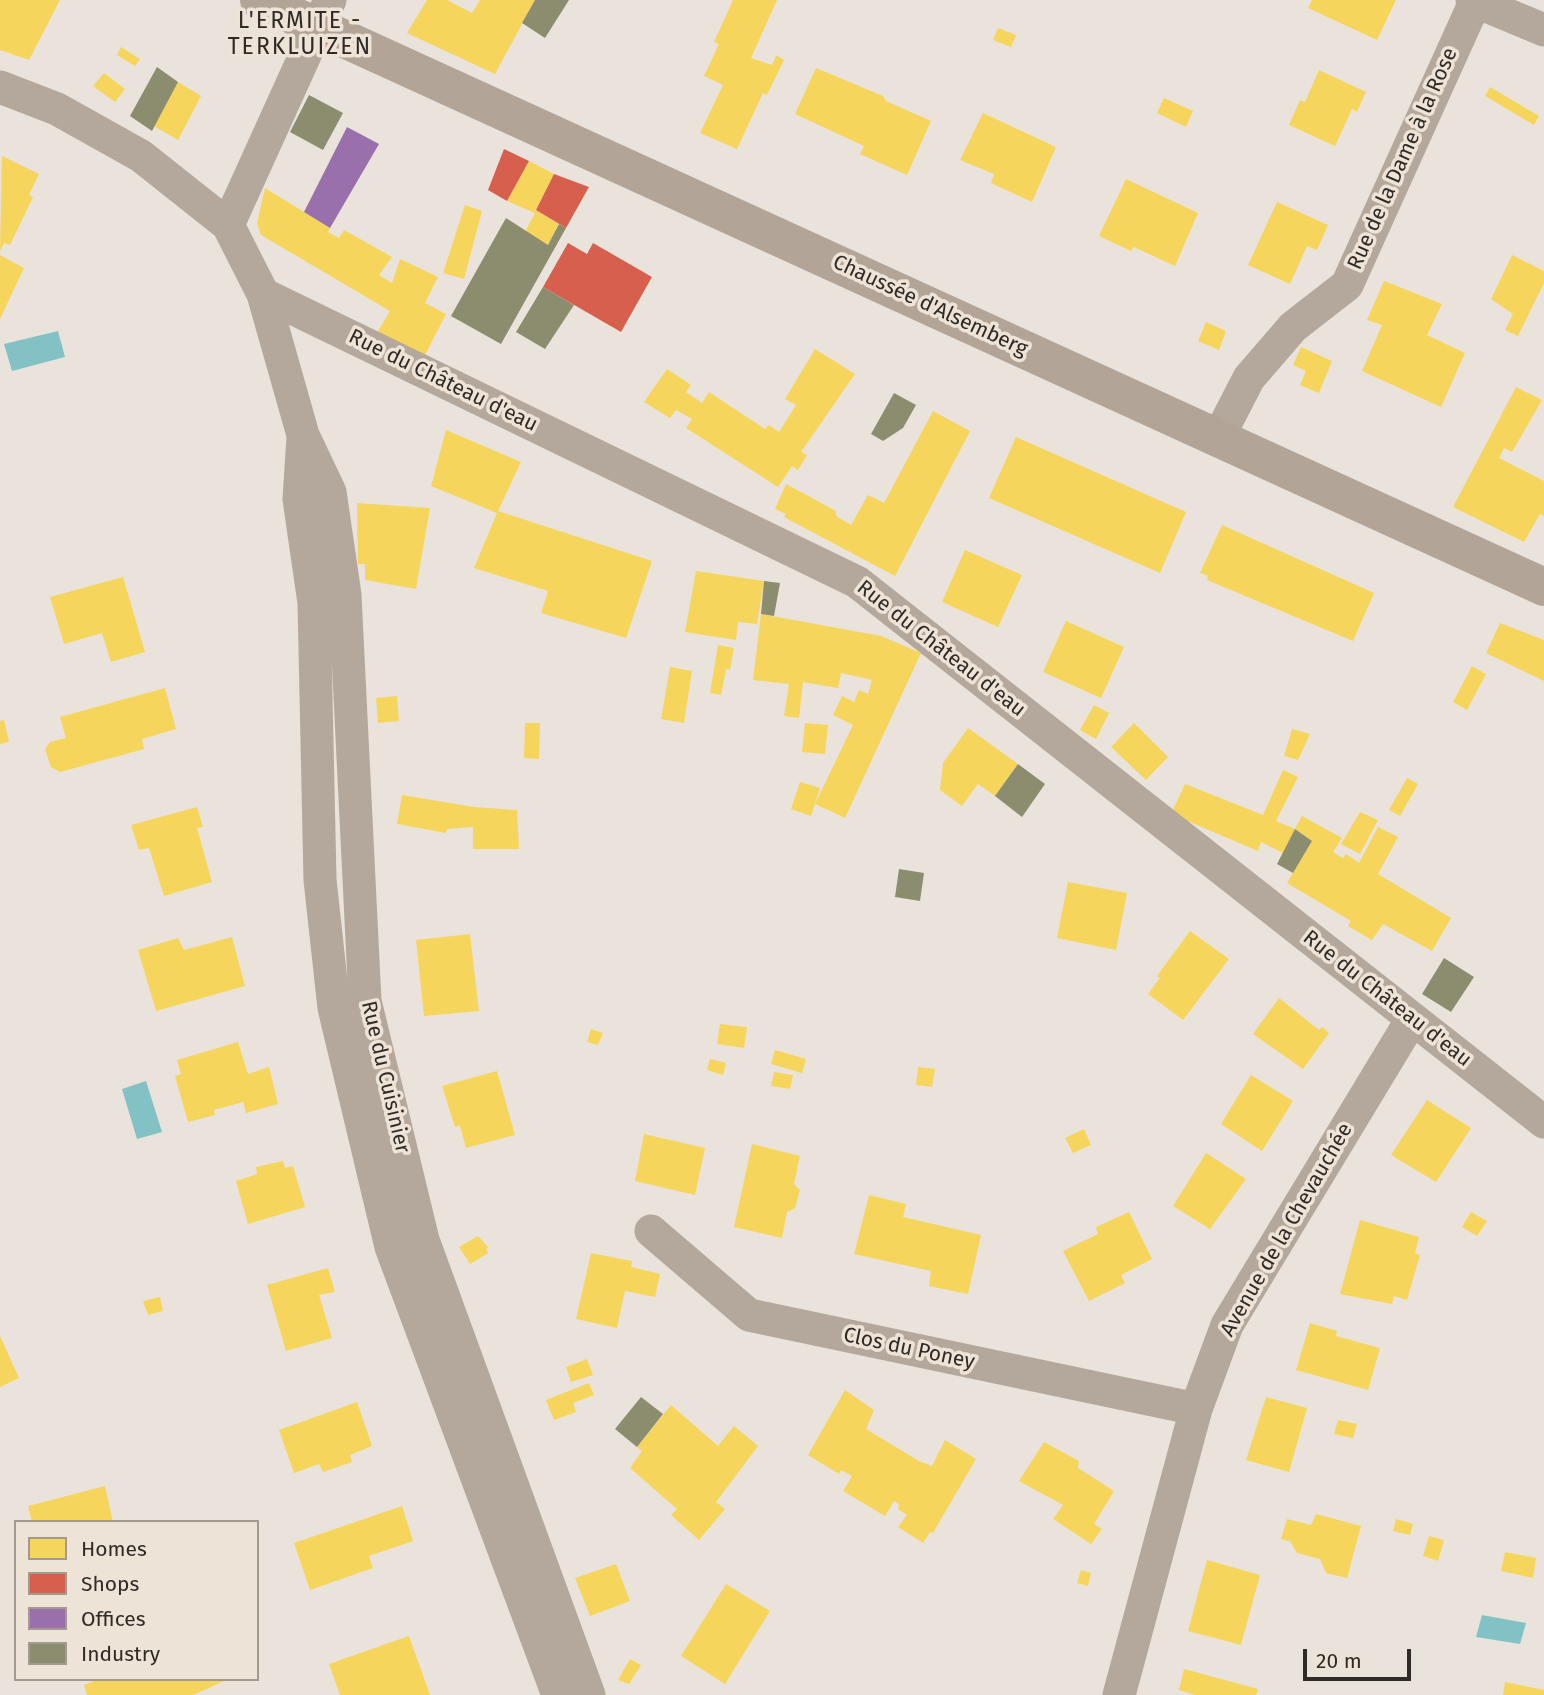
<!DOCTYPE html>
<html>
<head>
<meta charset="utf-8">
<style>
  body { margin:0 }
  #map { position:relative; width:1544px; height:1695px; overflow:hidden; background:#e9e3dc; font-family:"Fira Sans",sans-serif }
  canvas { display:block }
  .legend { position:absolute; left:14px; top:1520px; width:245px; height:161px; box-sizing:border-box; background:#eee3d7; border:2px solid #a29990; margin:0; padding:9px 12px; list-style:none; font-size:21px; color:#2f2a26 }
  .legend li { display:flex; align-items:center; gap:14px; height:35px }
  .legend b { width:35px; border:2px solid #a29990 }
  .scale { position:absolute; left:1303px; top:1649px; width:108px; height:32px; box-sizing:border-box; border:4px solid #2f2a26; border-top:0; padding-left:9px; font-size:21px; line-height:24px; white-space:nowrap; color:#2f2a26; -webkit-text-stroke:5px #eee3d7; paint-order:stroke }
</style>
</head>
<body>
<div id="map">
<canvas width="1544" height="1695"></canvas>
<ul class="legend">
<li><b style="height:19px;background:#f6d55c"></b>Homes</li>
<li><b style="height:19px;background:#d6604d"></b>Shops</li>
<li><b style="height:19px;background:#9970ab"></b>Offices</li>
<li><b style="height:19px;background:#8c8c6e"></b>Industry</li>
</ul>
<div class="scale">20 m</div>
</div>
<script>
const ctx = document.querySelector('canvas').getContext('2d');
ctx.lineJoin = 'round';
function fill(path, color) { ctx.fillStyle = color; ctx.fill(path, 'evenodd'); }
function strokePath(path, color, width, dash) { ctx.strokeStyle = color; ctx.lineWidth = width; ctx.lineCap = dash ? 'butt' : 'round'; ctx.setLineDash(dash || []); ctx.stroke(path); }
function write(font, color, halo, rows, align = 'center') {
  ctx.font = font + ' "Fira Sans",sans-serif'; ctx.lineWidth = 7; ctx.setLineDash([]); ctx.textBaseline = 'middle'; ctx.strokeStyle = halo; ctx.fillStyle = color; for (const [text, x, y, turn = 0] of rows) {
    ctx.save(); ctx.translate(x, y); ctx.rotate((+turn || 0) * Math.PI / 180); ctx.textAlign = isNaN(turn) ? turn : align; if (halo) ctx.strokeText(text, 0, 0); ctx.fillText(text, 0, 0); ctx.restore();
  }
}
const water = new Path2D(`
  M58 331 65 357 12 371 4 344Z
  M146 1081 162 1132 137 1139 122 1089Z
  M1482 1615 1526 1623 1520 1644 1476 1637Z`);
const homes = new Path2D(`
  M0 0H60L29 60 0 50Z
  M427 0H447L472 13 480 0H535L495 74 407 33Z
  M733 0H777L751 58 772 65 776 55 784 60 767 95 763 93 737 149 700 133 723 85 704 76 719 44 714 42Z
  M1312 0H1396L1377 40 1308 8Z
  M998 28 1016 35 1011 47 993 40Z
  M121 47 140 59 135 66 117 55Z
  M816 68 883 96 886 101 931 121 907 175 860 154 864 146 795 114Z
  M1319 70 1366 92 1357 112 1352 109 1335 146 1289 125 1300 100 1305 102Z
  M104 73 125 89 115 102 93 86Z
  M178 82 201 96 178 140 154 126Z
  M1490 87 1539 116 1534 125 1485 96Z
  M1164 98 1193 111 1186 127 1157 113Z
  M983 113 1056 147 1032 202 991 183 994 174 960 160Z
  M2 156 39 174 29 195 33 197 10 245 4 243 0 251Z
  M529 161 554 174 536 210 559 224 548 245 525 232 535 213 507 201Z
  M1126 179 1198 213 1175 266 1134 247 1131 251 1099 236Z
  M265 188 330 228 328 232 339 238 344 230 392 257 379 275 392 283 400 259 438 277 425 303 446 314 424 357 377 333 390 311 261 235 257 223Z
  M1277 202 1328 225 1317 250 1307 246 1290 284 1248 265Z
  M465 205 482 211 464 279 443 273Z
  M0 255 24 268 0 319Z
  M1512 255 1544 271V283L1518 336 1505 330 1513 314 1491 299Z
  M1384 281 1442 304 1427 335 1465 353 1441 407 1362 371 1382 325 1367 320Z
  M1206 322 1226 331 1219 350 1198 341Z
  M1301 347 1332 361 1319 393 1300 385 1306 371 1293 365Z
  M815 349 855 374 801 452 807 455 798 470 792 466 778 487 686 428 692 419 676 410 670 418 644 402 667 369 691 385 686 392 702 403 709 392 765 429 769 425 779 432 796 405 785 399Z
  M1516 387 1542 400 1512 452 1504 448 1499 458 1544 481V516L1540 514 1524 542 1453 507Z
  M933 411 970 431 895 576 784 517 786 514 775 509 786 484 836 511V516L851 525 868 495 884 503Z
  M446 430 521 462 498 511 652 561 626 638 541 613 548 591 474 568 497 513 431 486Z
  M1016 437 1186 512 1160 573 989 498Z
  M357 503 430 508 416 589 365 580V564H358Z
  M1222 525 1374 593 1353 641 1207 580 1208 576 1200 573Z
  M965 550 1022 575 998 627 942 602Z
  M696 571 764 581 757 624 738 622 736 640 685 632Z
  M123 577 145 652 111 662 102 633 64 644 50 597Z
  M761 614 881 636 921 653 845 818 815 804 853 725 833 715 842 696 854 702 859 690 868 694 872 680 841 673 838 688 803 682 799 718 784 716 789 684 753 680Z
  M1066 621 1124 647 1101 698 1043 672Z
  M1500 623 1544 640V681L1486 653Z
  M718 645 734 648 730 670 726 669 721 695 710 693Z
  M1472 666 1486 674 1467 710 1453 702Z
  M670 667 692 671 684 723 661 719Z
  M165 688 176 729 142 739 144 749 60 772 51 767 45 749 50 742 66 738 60 717Z
  M397 696 399 721 378 723 376 698Z
  M1094 705 1109 713 1096 739 1080 730Z
  M4 720 9 742 0 744V721Z
  M525 723H540L539 759 524 758Z
  M805 723 828 725 825 754 802 752Z
  M1134 723 1168 757 1146 780 1111 747Z
  M968 728 1018 764 995 796 978 784 962 806 940 790 943 763Z
  M1292 729 1310 734 1298 760 1284 756Z
  M1283 770 1298 777 1276 821 1295 829 1283 853 1261 842 1258 851 1171 814 1185 784 1263 815Z
  M1407 778 1418 784 1400 816 1389 810Z
  M800 782 820 788 811 816 791 809Z
  M402 795 474 807 517 810 519 849H473V827L447 829 446 833 397 824Z
  M197 807 203 827 197 828 212 882 164 896 149 848 139 850 131 825Z
  M1360 812 1378 820 1360 854 1341 844Z
  M1302 816 1342 838 1333 852 1343 858 1346 854 1359 863 1378 827 1398 837 1378 874 1451 918 1432 951 1383 924 1372 940 1348 926 1351 921 1287 883 1312 841 1295 829Z
  M1068 882 1127 893 1116 950 1057 938Z
  M1190 931 1229 959 1183 1020 1148 994 1160 978 1157 976Z
  M470 934 479 1011 424 1016 416 940Z
  M232 937 245 986 156 1011 138 950 178 938 184 950Z
  M1279 998 1319 1030 1322 1027 1329 1033 1303 1069 1253 1034Z
  M720 1024 747 1027 744 1048 717 1044Z
  M591 1029 603 1033 598 1045 587 1042Z
  M238 1042 248 1074 269 1067 278 1104 246 1113 243 1102 214 1110 215 1115 188 1122 175 1076 181 1074 177 1060Z
  M775 1050 806 1059 802 1073 771 1064Z
  M710 1059 726 1063 723 1075 707 1070Z
  M918 1067 935 1069 932 1087 916 1085Z
  M497 1071 515 1135 466 1148 460 1126 455 1127 442 1086Z
  M774 1072 793 1075 790 1089 771 1086Z
  M1251 1075 1293 1101 1262 1151 1221 1124Z
  M1427 1100 1471 1128 1436 1182 1391 1155Z
  M1084 1129 1091 1145 1073 1153 1065 1138Z
  M644 1134 705 1148 695 1195 635 1181Z
  M752 1144 800 1156 794 1184 800 1190 795 1208 787 1212 782 1238 734 1227Z
  M1206 1153 1246 1179 1210 1229 1173 1206Z
  M283 1161 285 1168 293 1166 305 1207 248 1224 236 1181 257 1174 256 1167Z
  M869 1195 906 1204 903 1217 981 1235 968 1294 929 1286 931 1271 854 1254Z
  M1129 1212 1152 1259 1121 1275 1125 1283 1089 1301 1063 1251 1098 1234 1096 1227Z
  M1471 1212 1487 1221 1477 1236 1462 1227Z
  M1360 1220 1419 1237 1415 1253 1420 1255 1407 1300 1394 1296 1392 1304 1340 1294Z
  M478 1236 489 1248 486 1249 488 1253 470 1264 459 1247Z
  M591 1253 632 1261 631 1267 660 1274 655 1297 625 1291 617 1328 576 1319Z
  M328 1268 335 1292 319 1295 332 1338 286 1351 267 1285Z
  M160 1297 163 1311 148 1315 143 1301Z
  M1310 1323 1337 1331 1336 1336 1380 1348 1368 1390 1296 1370Z
  M0 1336 19 1378 0 1387Z
  M587 1359 593 1375 571 1382 566 1367Z
  M589 1383 594 1395 573 1403 576 1412 554 1420 546 1400Z
  M845 1390 874 1410 866 1429 919 1461 932 1466 945 1440 976 1459 933 1533 930 1532 923 1543 898 1527 907 1515 898 1509 899 1504 894 1501 885 1516 843 1491 852 1476 841 1470 839 1474 808 1455Z
  M1266 1397 1307 1408 1289 1472 1246 1460Z
  M357 1402 372 1446 350 1455 352 1462 323 1472 319 1464 294 1473 279 1430Z
  M671 1405 718 1446 734 1426 758 1446 716 1502 725 1509 699 1540 671 1515 677 1509 630 1468 642 1451 637 1447Z
  M1338 1420 1357 1424 1353 1438 1334 1434Z
  M1044 1442 1079 1461 1078 1468 1114 1491 1094 1524 1102 1529 1091 1544 1053 1519 1063 1505 1019 1481Z
  M105 1486 113 1522H32L28 1506Z
  M402 1506 413 1541 369 1556 373 1568 310 1590 294 1543Z
  M1316 1514 1361 1526 1347 1578 1326 1573 1320 1559 1297 1553 1290 1541 1281 1539 1287 1519 1311 1525Z
  M1396 1519 1413 1524 1410 1535 1393 1531Z
  M1429 1536 1444 1540 1438 1561 1423 1556Z
  M1505 1552 1536 1558 1533 1578 1501 1571Z
  M1207 1560 1260 1575 1241 1645 1188 1631Z
  M616 1564 630 1601 590 1616 575 1578Z
  M1081 1570 1091 1573 1088 1586 1077 1583Z
  M726 1584 770 1611 725 1684 681 1656Z
  M409 1636 430 1695H340L329 1664Z
  M630 1659 641 1665 629 1684 618 1680Z
  M1184 1669 1258 1689 1256 1695H1195L1179 1690Z
  M99 1679H229L193 1695H87L84 1685Z
  M1505 1682 1544 1690V1695H1503Z`);
const shops = new Path2D(`
  M504 149 529 161 507 201 488 190Z
  M554 174 589 187 566 228 536 210Z
  M568 243 587 254 593 243 652 277 621 332 543 287Z`);
const offices = new Path2D(`
  M347 127 379 144 330 228 304 212Z`);
const industry = new Path2D(`
  M535 0H569L545 38 522 23Z
  M157 67 178 82 152 131 130 116Z
  M309 95 343 113 323 150 290 132Z
  M506 218 548 245 559 224 566 228 501 344 451 316Z
  M543 287 574 305 545 349 516 332Z
  M894 393 916 405 903 428 883 441 871 434Z
  M764 581 780 583 774 616 761 614Z
  M1018 764 1045 784 1022 817 995 796Z
  M1295 829 1312 841 1293 873 1277 864Z
  M899 869 924 873 920 901 895 897Z
  M1444 958 1474 977 1451 1012 1422 994Z
  M641 1397 663 1414 637 1447 615 1429Z`);
const minor = new Path2D(`
  M1472 0 1544 30
  M0 87 57 109 141 156 228 225 263 294 303 435 330 492 345 595 365 1001 423 1240 589 1695
  M228 225 330 0
  M263 294 857 582 1544 1122
  M303 437 299 499 314 603 320 880 334 1008 391 1247 558 1695
  M1218 438 1249 378 1293 327 1347 285 1475 2
  M651 1231 749 1315 1196 1409
  M1119 1695 1196 1409 1227 1325 1412 1019`);
const secondary = new Path2D(`
  M259 0 1544 587`);
const streetNames = [
  ["Rue de la Dame à la Rose",1403,159,-66],
  ["Chaussée d'Alsemberg",930,306,25],
  ["Rue du Château d'eau",443,381,26],
  ["Rue du Château d'eau",941,649,38],
  ["Rue du Château d'eau",1387,999,38],
  ["Rue du Cuisinier",385,1077,77],
  ["Avenue de la Chevauchée",1287,1230,-60],
  ["Clos du Poney",909,1349,12]
];
const neighbourhoodNames = [
  ["L'ERMITE -",300,22],
  ["TERKLUIZEN",300,48]
];
fill(water, '#82c2c4');
fill(homes, '#f6d55c');
fill(shops, '#d6604d');
fill(offices, '#9970ab');
fill(industry, '#8c8c6e');
strokePath(minor, '#b3a89b', 33);
strokePath(secondary, '#b2a597', 38);
write('21px', '#2f2a26', '#eee3d7', streetNames);
ctx.letterSpacing = '2px';
write('23px', '#2f2a26', '#eee3d7', neighbourhoodNames);
ctx.letterSpacing = '0px';
</script>
</body>
</html>
